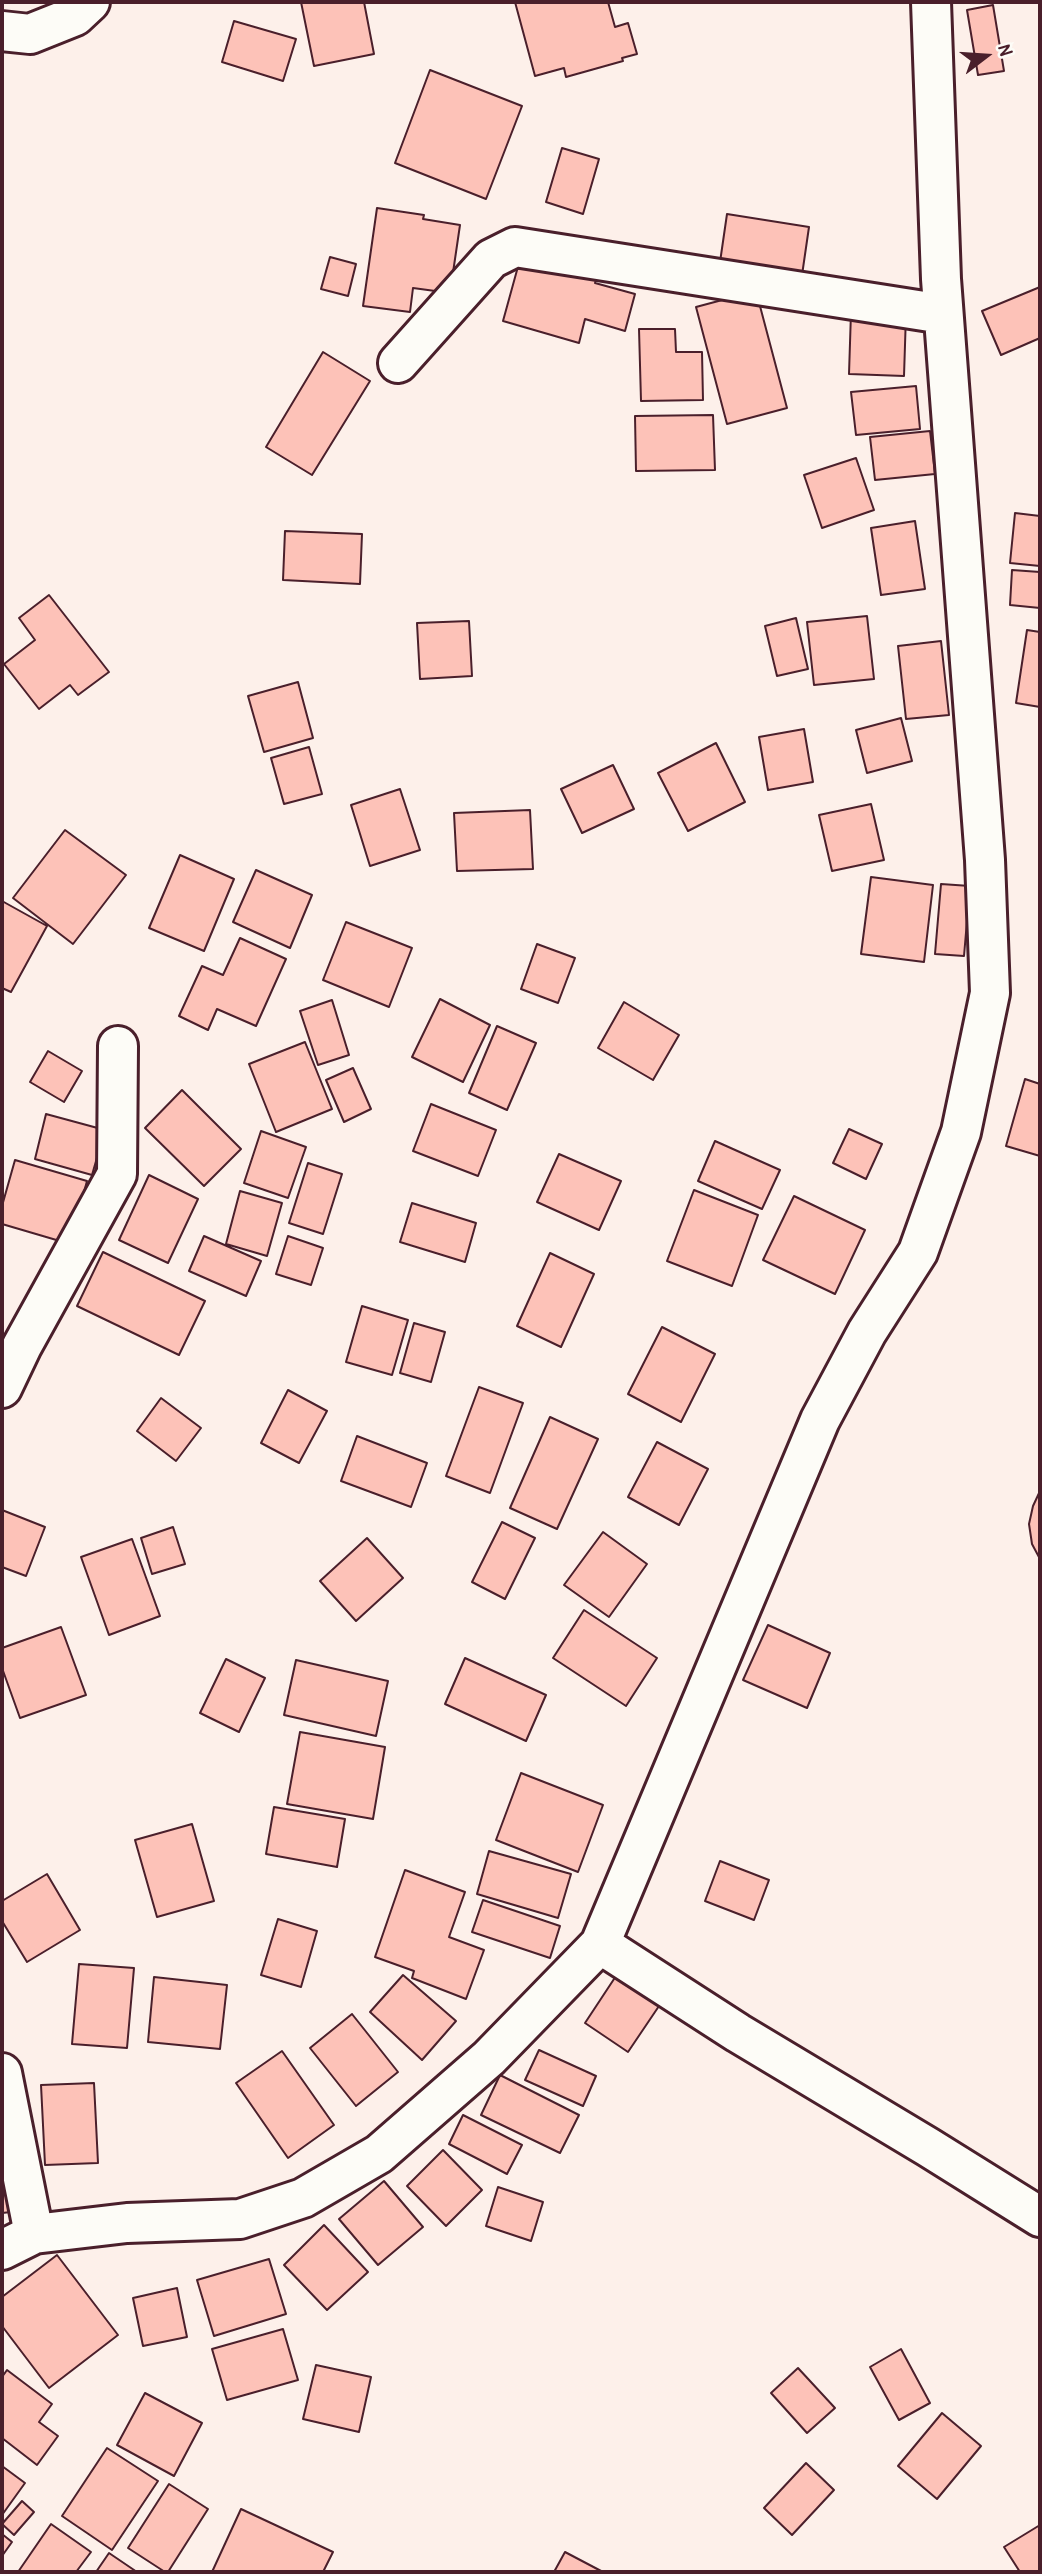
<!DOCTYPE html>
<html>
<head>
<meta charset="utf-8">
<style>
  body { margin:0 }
  #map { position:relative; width:1042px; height:2574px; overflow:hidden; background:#fdf0ea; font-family:"Patrick Hand",sans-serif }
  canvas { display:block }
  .frame { position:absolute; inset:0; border:4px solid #4a1f2b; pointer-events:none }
  .north { position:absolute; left:951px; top:21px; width:70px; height:70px; -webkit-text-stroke:5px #fdfcf7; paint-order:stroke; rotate:73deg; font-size:19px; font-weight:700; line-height:28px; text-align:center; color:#4a1f2b }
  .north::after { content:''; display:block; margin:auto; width:24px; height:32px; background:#4a1f2b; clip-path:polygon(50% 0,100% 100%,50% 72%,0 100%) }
</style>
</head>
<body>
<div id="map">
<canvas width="1042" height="2574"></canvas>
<div class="frame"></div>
<div class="north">N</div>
</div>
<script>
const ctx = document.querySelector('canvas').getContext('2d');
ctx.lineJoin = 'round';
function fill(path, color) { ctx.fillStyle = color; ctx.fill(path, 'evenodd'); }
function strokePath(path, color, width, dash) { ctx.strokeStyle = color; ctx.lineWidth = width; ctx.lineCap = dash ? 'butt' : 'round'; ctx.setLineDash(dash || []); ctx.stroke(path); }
const building = new Path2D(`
  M301 2H364L374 54 314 66Z
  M515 2H608L615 27 628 23 637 54 622 58 623 61 566 77 564 68 535 76Z
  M993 5 1004 71 978 75 967 10Z
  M234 21 296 39 283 81 222 62Z
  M430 70 522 106 486 199 395 163Z
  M562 148 599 159 583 214 546 202Z
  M377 208 424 215 423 219 460 225 450 293 413 288 410 312 363 306Z
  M727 214 809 227 801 282 719 269Z
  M522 252 598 274 595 283 635 294 625 331 585 319 579 343 503 321Z
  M330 257 356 264 348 296 321 289Z
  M1040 287V338L1001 355 982 311Z
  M756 291 787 408 727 424 696 307Z
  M851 312 906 314 904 376 849 374Z
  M639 329H675L676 352H702L703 400 641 401Z
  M323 352 370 381 312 475 266 447Z
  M916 386 920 429 856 435 851 392Z
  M713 415 715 470 636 471 635 416Z
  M930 431 935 474 875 480 870 437Z
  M856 458 874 510 822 528 804 475Z
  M1015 513 1040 516V566L1010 563Z
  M915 521 925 589 881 595 871 528Z
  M285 531 362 534 360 584 283 580Z
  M1012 570 1040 572V608L1010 605Z
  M49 595 109 672 78 695 70 685 39 709 4 664 35 640 19 618Z
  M867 616 874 679 814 685 807 622Z
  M796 618 808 669 777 676 765 626Z
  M469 621 472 676 420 679 417 623Z
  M1027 630 1040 632V707L1016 703Z
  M941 641 949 715 906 719 898 646Z
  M298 682 313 738 264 752 248 696Z
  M901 718 912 761 867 773 856 730Z
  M804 729 813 782 768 790 759 737Z
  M716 743 745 802 688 831 658 773Z
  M309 747 322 794 284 804 271 758Z
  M613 765 634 809 582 833 561 789Z
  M400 789 420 850 370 866 351 805Z
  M871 804 884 860 832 871 819 815Z
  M530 810 533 869 457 871 454 813Z
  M65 830 126 875 73 944 13 898Z
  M180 855 234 879 204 951 149 928Z
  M256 870 312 895 290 948 233 922Z
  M871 877 933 885 924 962 861 954Z
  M941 884 970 886 964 956 935 954Z
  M2 901 47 926 11 992 2 988Z
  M346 922 412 948 389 1007 323 980Z
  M240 938 286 959 256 1026 217 1009 208 1030 179 1016 202 966 223 975Z
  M537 944 575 958 558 1003 521 989Z
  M440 999 490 1025 463 1082 412 1057Z
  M332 1000 349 1055 318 1065 300 1011Z
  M624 1002 679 1035 653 1080 598 1048Z
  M497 1026 536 1043 507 1110 469 1093Z
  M305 1042 332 1109 276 1132 249 1064Z
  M48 1051 82 1071 64 1102 30 1082Z
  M353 1068 371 1109 344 1122 326 1080Z
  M1025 1079 1040 1084V1156L1006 1146Z
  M182 1090 241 1149 204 1186 145 1128Z
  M431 1104 496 1130 478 1176 413 1151Z
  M46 1114 105 1130 92 1175 35 1159Z
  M849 1129 882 1144 866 1179 833 1163Z
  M261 1131 306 1147 288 1198 244 1183Z
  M715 1141 780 1170 762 1209 698 1181Z
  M559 1154 621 1181 599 1230 537 1202Z
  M15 1160 87 1181 70 1244 2 1224V1206Z
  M308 1163 342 1174 323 1234 289 1223Z
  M149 1175 198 1199 168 1263 119 1240Z
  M694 1190 758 1215 732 1286 667 1261Z
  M240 1191 282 1203 267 1256 226 1244Z
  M794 1196 865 1230 835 1294 763 1260Z
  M412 1203 476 1223 465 1262 400 1242Z
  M204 1236 261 1261 246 1296 189 1271Z
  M288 1236 323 1248 311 1285 276 1274Z
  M103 1252 205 1301 179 1355 77 1306Z
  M550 1253 594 1274 561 1347 517 1326Z
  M362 1306 408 1320 392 1375 346 1362Z
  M414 1323 445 1332 431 1382 400 1373Z
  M662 1327 715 1354 681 1422 628 1394Z
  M479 1387 523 1403 490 1493 446 1476Z
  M288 1390 327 1411 299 1463 261 1443Z
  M161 1398 201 1428 176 1461 137 1431Z
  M550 1417 598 1439 557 1529 510 1508Z
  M357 1436 427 1463 411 1507 341 1481Z
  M657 1442 708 1469 679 1525 628 1497Z
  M1040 1491V1559L1032 1544 1029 1524 1033 1506Z
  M2 1510 45 1527 26 1576 2 1567Z
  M502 1522 535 1538 505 1599 472 1582Z
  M173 1527 185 1564 152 1574 141 1538Z
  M603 1532 647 1564 609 1617 564 1585Z
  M367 1538 403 1578 356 1621 320 1581Z
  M132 1539 160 1616 109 1635 81 1557Z
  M584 1610 657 1658 626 1706 553 1658Z
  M768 1625 830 1653 807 1708 743 1680Z
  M61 1627 86 1695 20 1718 2 1668V1648Z
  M465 1658 546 1695 526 1741 445 1704Z
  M226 1659 265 1678 239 1732 200 1713Z
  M296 1660 388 1681 376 1736 284 1715Z
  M300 1732 385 1747 373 1819 287 1804Z
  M521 1773 603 1805 578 1872 496 1840Z
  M274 1807 345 1819 337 1867 266 1854Z
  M192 1824 214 1901 157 1917 135 1840Z
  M489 1851 571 1874 558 1918 477 1894Z
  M720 1861 769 1880 754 1920 705 1901Z
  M405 1870 465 1892 449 1937 484 1950 466 1999 412 1978 414 1971 375 1957Z
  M47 1874 80 1930 27 1962 2 1921V1901Z
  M483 1900 560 1926 550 1958 472 1932Z
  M278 1919 317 1931 301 1987 261 1975Z
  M79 1964 134 1968 127 2048 72 2044Z
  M403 1975 456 2021 422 2060 370 2012Z
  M616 1976 659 2006 628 2052 585 2023Z
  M154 1977 227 1985 220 2049 148 2042Z
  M352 2014 398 2072 356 2106 310 2048Z
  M539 2050 596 2076 583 2106 525 2080Z
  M282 2051 334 2125 288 2158 236 2083Z
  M500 2075 579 2115 560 2153 481 2115Z
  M94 2083 98 2163 45 2165 41 2085Z
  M463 2115 522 2145 507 2174 449 2144Z
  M443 2150 482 2190 446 2226 407 2186Z
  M2 2151 11 2212 2 2213Z
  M384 2181 423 2227 378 2265 339 2219Z
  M498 2187 543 2202 531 2241 486 2226Z
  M324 2225 368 2272 327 2310 284 2265Z
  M57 2255 118 2335 49 2388 2 2326V2297Z
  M269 2259 286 2314 214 2336 197 2280Z
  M177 2288 187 2337 143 2346 133 2298Z
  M283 2329 298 2380 227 2400 212 2349Z
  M901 2349 930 2403 899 2420 870 2367Z
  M316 2365 371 2377 359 2432 303 2419Z
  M798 2368 835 2408 807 2433 771 2393Z
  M7 2370 52 2404 39 2422 58 2436 37 2465 2 2438V2377Z
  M145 2393 202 2423 174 2476 117 2445Z
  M942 2413 981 2446 937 2499 898 2466Z
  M107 2448 158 2481 112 2550 62 2516Z
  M806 2463 834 2490 792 2535 764 2508Z
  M2 2466 25 2483 2 2515Z
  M169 2484 208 2509 168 2572H165L128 2548Z
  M22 2501 34 2512 14 2535 2 2524Z
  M241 2509 333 2552 323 2572H212Z
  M51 2524 91 2552 76 2572H18Z
  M1040 2525V2572H1020L1004 2547Z
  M2 2534 12 2542 2 2556Z
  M565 2552 603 2572H554Z
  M109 2553 137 2572H96Z`);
const minor = new Path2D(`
  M2 31 30 34 75 16 90 2
  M398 363 491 259 515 247 943 314
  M2 1388 22 1346 117 1174 118 1046
  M600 1944 738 2033 928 2147 1040 2217
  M2 2073 34 2234
  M2 2250 34 2234 127 2223 240 2219 303 2198 379 2154 489 2058 600 1944 820 1420 867 1332 918 1252 961 1132 990 993 985 860 941 279 931 2`);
fill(building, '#fdc2b8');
strokePath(building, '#4a1f2b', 2);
strokePath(minor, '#4a1f2b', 44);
strokePath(minor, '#fdfcf7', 38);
</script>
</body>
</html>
